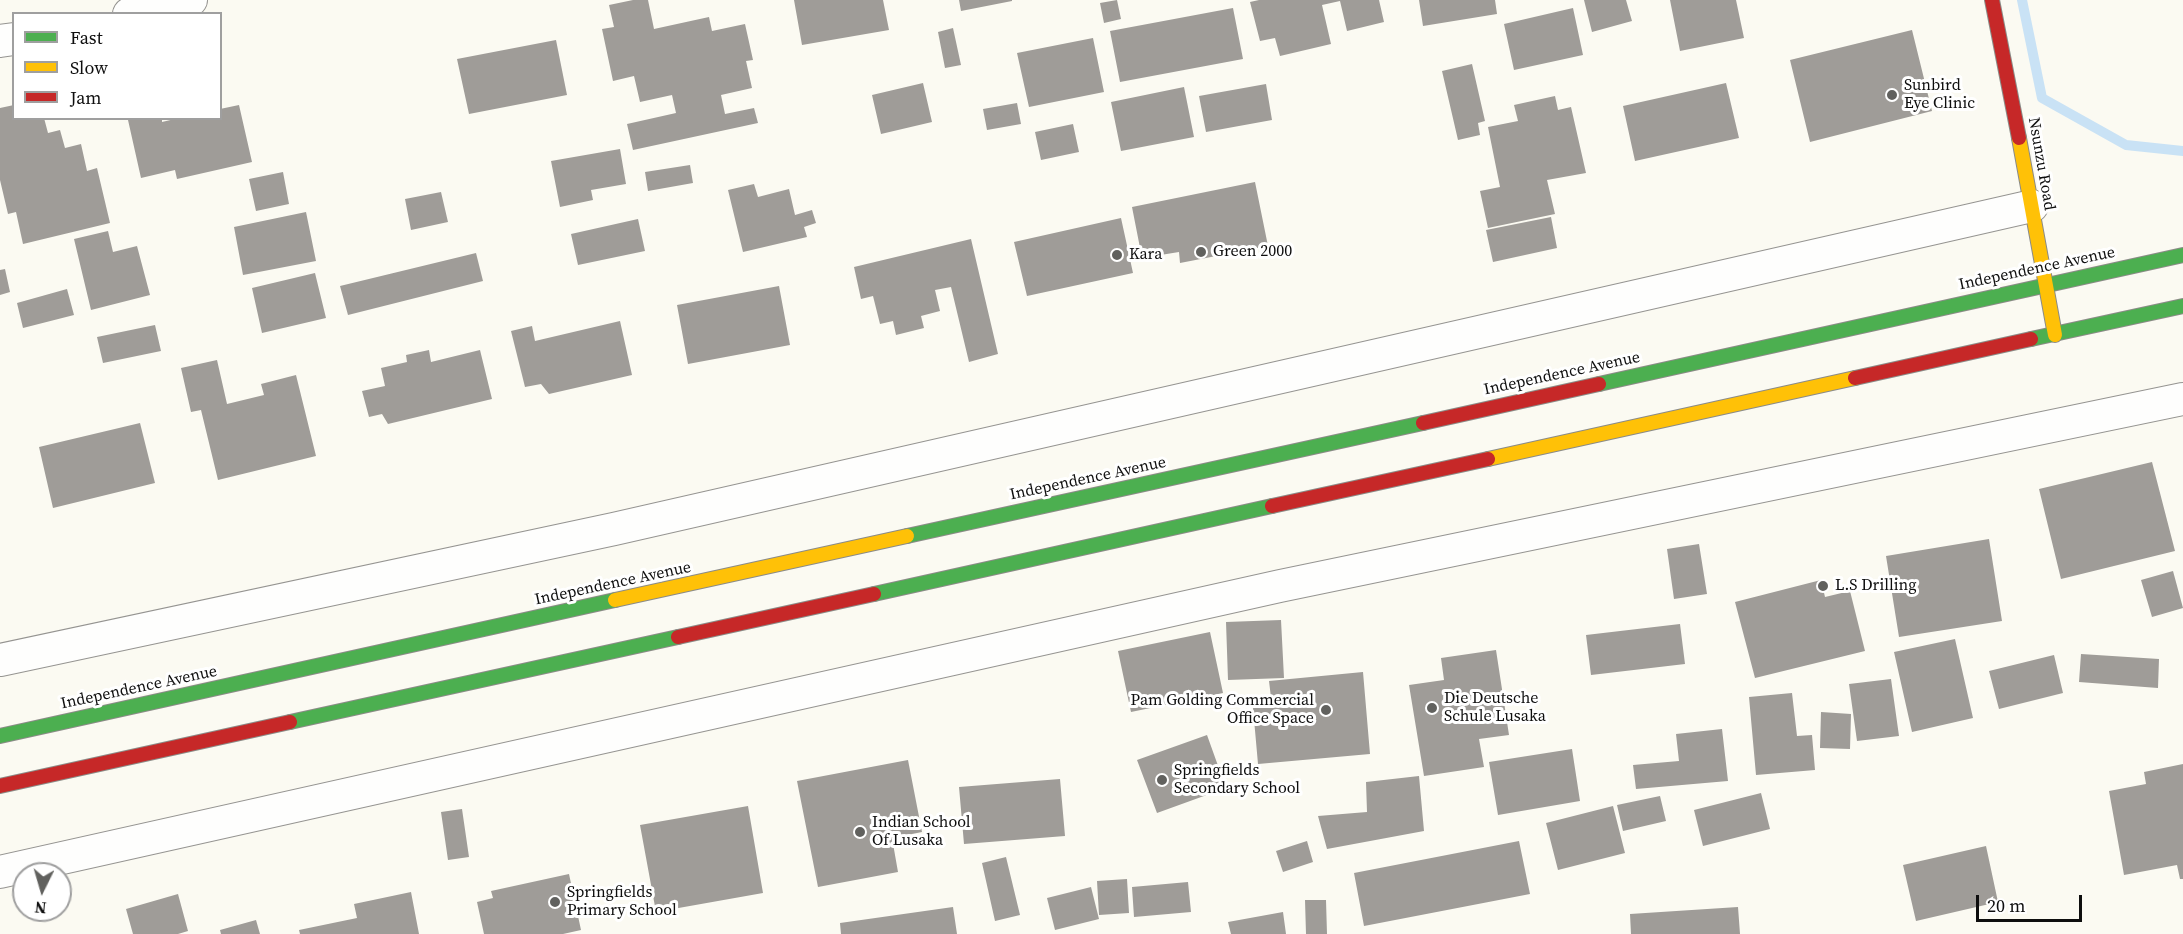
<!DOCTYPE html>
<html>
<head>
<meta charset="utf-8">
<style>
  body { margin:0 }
  #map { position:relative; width:2183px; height:934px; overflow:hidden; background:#fbfaf2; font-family:"Source Serif 4",serif }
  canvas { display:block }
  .legend { position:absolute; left:12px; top:12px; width:210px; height:108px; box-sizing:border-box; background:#fff; border:2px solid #9f9f9f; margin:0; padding:8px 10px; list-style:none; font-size:18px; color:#0e0e0e }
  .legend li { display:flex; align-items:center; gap:12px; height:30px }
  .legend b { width:30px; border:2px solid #9f9f9f }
  .north { position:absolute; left:12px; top:862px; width:60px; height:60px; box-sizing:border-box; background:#fff; border:2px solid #9f9f9f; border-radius:50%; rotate:185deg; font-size:16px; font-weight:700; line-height:24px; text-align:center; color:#0e0e0e }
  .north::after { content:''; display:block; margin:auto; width:21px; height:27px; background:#61615e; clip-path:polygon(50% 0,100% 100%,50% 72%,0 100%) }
  .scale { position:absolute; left:1976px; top:895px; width:106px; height:27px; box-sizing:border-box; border:3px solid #0e0e0e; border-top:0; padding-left:8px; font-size:18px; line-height:21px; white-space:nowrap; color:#0e0e0e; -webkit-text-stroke:4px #fff; paint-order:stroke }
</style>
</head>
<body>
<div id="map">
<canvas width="2183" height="934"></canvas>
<ul class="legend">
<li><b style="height:8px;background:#4caf50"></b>Fast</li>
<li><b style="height:8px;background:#ffc107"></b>Slow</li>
<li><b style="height:8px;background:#c62828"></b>Jam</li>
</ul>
<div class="north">N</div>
<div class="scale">20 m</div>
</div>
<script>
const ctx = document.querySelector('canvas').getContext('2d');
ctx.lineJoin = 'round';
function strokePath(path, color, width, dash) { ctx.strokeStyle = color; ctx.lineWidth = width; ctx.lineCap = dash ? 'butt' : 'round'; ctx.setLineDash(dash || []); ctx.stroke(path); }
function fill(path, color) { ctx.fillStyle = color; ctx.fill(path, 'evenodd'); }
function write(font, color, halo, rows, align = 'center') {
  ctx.font = font + ' "Source Serif 4",serif'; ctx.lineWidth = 6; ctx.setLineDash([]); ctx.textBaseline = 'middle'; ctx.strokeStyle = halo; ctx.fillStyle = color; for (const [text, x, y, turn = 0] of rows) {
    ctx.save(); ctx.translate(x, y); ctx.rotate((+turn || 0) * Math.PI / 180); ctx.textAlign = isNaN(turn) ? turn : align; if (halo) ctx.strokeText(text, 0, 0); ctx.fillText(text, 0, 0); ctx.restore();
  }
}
const stream = new Path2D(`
  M2022 0 2042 98 2126 145 2183 151`);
const building = new Path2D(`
  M633 0H648L654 29 709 17 712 31 745 24 753 60 746 61 752 88 721 95 725 114 754 108 758 123 633 150 627 124 676 113 672 95 640 102 634 76 613 81 602 29 614 27 609 5Z
  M794 0H883L889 30 802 45Z
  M959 0H1012V1L961 11Z
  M1117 0 1121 19 1104 23 1100 3Z
  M1259 0H1379L1384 22 1347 31 1340 1 1322 5 1331 44 1280 56 1275 38 1260 41 1250 2Z
  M1419 0H1495L1497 14 1423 26Z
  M1584 0H1626L1632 21 1592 32Z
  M1670 0H1736L1744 38 1680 51Z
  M1233 8 1243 59 1120 82 1110 31Z
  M1573 8 1583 55 1514 70 1504 24Z
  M953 28 961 65 945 68 938 32Z
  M1912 30 1932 111 1810 142 1790 60Z
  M1093 38 1104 92 1029 107 1017 53Z
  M556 40 567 95 469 114 457 59Z
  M1472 64 1485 121 1478 123 1480 135 1458 140 1442 71Z
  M923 83 932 122 881 134 872 95Z
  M1726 83 1739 138 1635 161 1623 106Z
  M1266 84 1272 120 1206 132 1199 96Z
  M1184 87 1194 137 1121 151 1111 102Z
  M1555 96 1558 110 1571 107 1586 173 1547 180 1555 214 1488 228 1480 191 1500 187 1488 127 1518 121 1514 105Z
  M1017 103 1021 124 987 130 983 109Z
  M14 105V118H44L48 133 60 130 65 148 81 144 87 171 97 168 110 223 23 244 16 212 8 214 0 180V108Z
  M239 105 252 162 177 179 175 170 141 178 128 120 162 118V122L179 118H220V109Z
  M1073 124 1079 152 1041 160 1035 132Z
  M620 149 626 184 591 190 593 200 560 207 551 161Z
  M690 165 693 183 648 191 645 172Z
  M283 172 289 204 256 211 249 179Z
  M1255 182 1268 246 1180 263 1179 252 1142 258 1132 207Z
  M754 184 758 197 789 189 795 215 812 210 816 223 804 227 807 237 743 252 728 190Z
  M441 192 448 222 411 230 405 199Z
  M306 212 316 261 243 275 234 227Z
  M1551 217 1557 248 1493 262 1486 230Z
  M1121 218 1133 273 1027 296 1014 242Z
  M638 219 645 251 578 265 571 234Z
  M108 231 113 252 137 246 150 295 91 310 74 239Z
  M971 239 998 354 969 362 951 287 935 290 940 311 921 316 924 328 896 335 893 321 880 324 873 296 861 299 854 267Z
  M476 253 483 281 348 315 340 286Z
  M5 269 10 292 0 295V270Z
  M315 273 326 318 262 333 252 288Z
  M779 286 790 345 688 364 677 305Z
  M67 289 74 315 23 328 17 303Z
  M620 321 632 375 549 394 541 384 525 387 511 331 532 326 535 341Z
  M155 325 161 351 103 363 97 337Z
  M429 350 431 362 480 350 492 399 388 424 382 414 369 417 362 391 385 386 381 368 407 362 406 355Z
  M217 360 227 404 264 395 261 384 296 375 316 456 218 480 201 410 191 412 181 368Z
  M140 423 155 483 53 508 39 447Z
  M2152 462 2175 551 2061 579 2039 489Z
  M1989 539 2002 621 1899 637 1886 556Z
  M1699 544 1707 594 1674 599 1667 549Z
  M2173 571 2183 608 2152 617 2141 580Z
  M1821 580 1825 597 1850 591 1865 651 1755 678 1735 602Z
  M1281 620 1284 678 1228 680 1226 622Z
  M1680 624 1685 664 1591 675 1586 635Z
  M1210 632 1223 693 1131 712 1118 651Z
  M1955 639 1973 718 1912 732 1894 652Z
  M1496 650 1509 735 1479 739 1484 767 1424 776 1409 685 1444 680 1441 658Z
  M2081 654 2159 659 2158 688 2079 682Z
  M2054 655 2063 693 1999 709 1989 671Z
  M1363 672 1370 754 1258 764 1253 708 1272 706 1269 681Z
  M1891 679 1899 736 1857 741 1849 684Z
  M1792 693 1797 736 1812 735 1815 770 1756 775 1749 697Z
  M1821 712 1851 714 1850 749 1820 748Z
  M1722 729 1728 781 1636 789 1633 765 1679 761 1676 734Z
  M1207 735 1226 788 1157 813 1137 760Z
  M1572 749 1580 801 1498 815 1489 762Z
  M908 760 922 832 892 838 898 872 818 887 797 781Z
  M2183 764V879H2180L2177 865 2124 875 2109 791 2146 784 2144 772Z
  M1419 776 1424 831 1327 849 1318 816 1367 812 1366 782Z
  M1060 779 1065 836 964 844 959 787Z
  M1761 793 1770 829 1703 846 1694 810Z
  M1660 796 1666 821 1623 831 1617 805Z
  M748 806 763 893 656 912 640 825Z
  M1613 806 1625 853 1558 870 1546 823Z
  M462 809 469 857 448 860 441 812Z
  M1307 841 1313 862 1283 872 1276 851Z
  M1519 841 1530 894 1364 926 1354 873Z
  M1986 846 1998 902 1916 921 1903 865Z
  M1006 857 1020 915 995 921 982 863Z
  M569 874 581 930 563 934H484L477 902 493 898 491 891Z
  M1127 879 1129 913 1099 915 1097 881Z
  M1188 882 1191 912 1134 917 1132 887Z
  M1091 887 1099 919 1055 930 1047 898Z
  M411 892 419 934H300L299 930 357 918 354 904Z
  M178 894 188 931 178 934H133L126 909Z
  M1305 900H1326L1327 934H1306Z
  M953 907 957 934H841L840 923Z
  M1738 907 1740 934H1631L1630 914Z
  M1283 912 1286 934H1231L1228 922Z
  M256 920 260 934H221L220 930Z`);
const street = new Path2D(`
  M129 14 191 0
  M0 41 14 39
  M0 660 614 529 2032 206
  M0 872 1280 586 2183 399`);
const fast = new Path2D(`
  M2031 339 2183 306
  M1599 384 2183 255
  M907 536 1423 423
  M874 594 1272 506
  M290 722 678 637
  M0 736 615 600`);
const slow = new Path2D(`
  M2019 138 2055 335
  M1488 459 1855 378
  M615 600 907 536`);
const jam = new Path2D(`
  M1992 0 2019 138
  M1855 378 2031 339
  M1423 423 1599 384
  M1272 506 1488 459
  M678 637 874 594
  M0 786 290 722`);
const markers = [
  [1892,95,6,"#61615e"],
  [1201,252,6,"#61615e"],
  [1117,255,6,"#61615e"],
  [1823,586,6,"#61615e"],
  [1432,708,6,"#61615e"],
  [1326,710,6,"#61615e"],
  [1162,780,6,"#61615e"],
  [860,832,6,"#61615e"],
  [555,902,6,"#61615e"]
];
const poiNames = [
  ["Sunbird",1904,86],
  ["Eye Clinic",1904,104],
  ["Green 2000",1213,252],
  ["Kara",1129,255],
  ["L.S Drilling",1835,586],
  ["Die Deutsche",1444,699],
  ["Schule Lusaka",1444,717],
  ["Pam Golding Commercial",1314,701,"right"],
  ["Office Space",1314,719,"right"],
  ["Springfields",1174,771],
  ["Secondary School",1174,789],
  ["Indian School",872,823],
  ["Of Lusaka",872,841],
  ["Springfields",567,893],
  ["Primary School",567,911]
];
const streetNames = [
  ["Nsunzu Road",2041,164,80],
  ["Independence Avenue",2037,269,-12],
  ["Independence Avenue",1562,374,-12],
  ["Independence Avenue",1088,479,-12],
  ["Independence Avenue",613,584,-12],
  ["Independence Avenue",139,688,-12]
];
strokePath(stream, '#c9e2f5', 10);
fill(building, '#9f9c98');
strokePath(street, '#959491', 34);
strokePath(fast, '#8b8b87', 16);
strokePath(slow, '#8b8b87', 16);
strokePath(jam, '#8b8b87', 16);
strokePath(street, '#fefefd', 32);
strokePath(fast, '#4caf50', 14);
strokePath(slow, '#ffc107', 14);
strokePath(jam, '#c62828', 14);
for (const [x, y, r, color] of markers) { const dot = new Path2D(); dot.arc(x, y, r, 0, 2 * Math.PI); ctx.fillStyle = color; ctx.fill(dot); strokePath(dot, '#fff', 2); }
write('16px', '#0e0e0e', '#fff', poiNames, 'left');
write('16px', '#0e0e0e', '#fff', streetNames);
</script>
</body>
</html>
